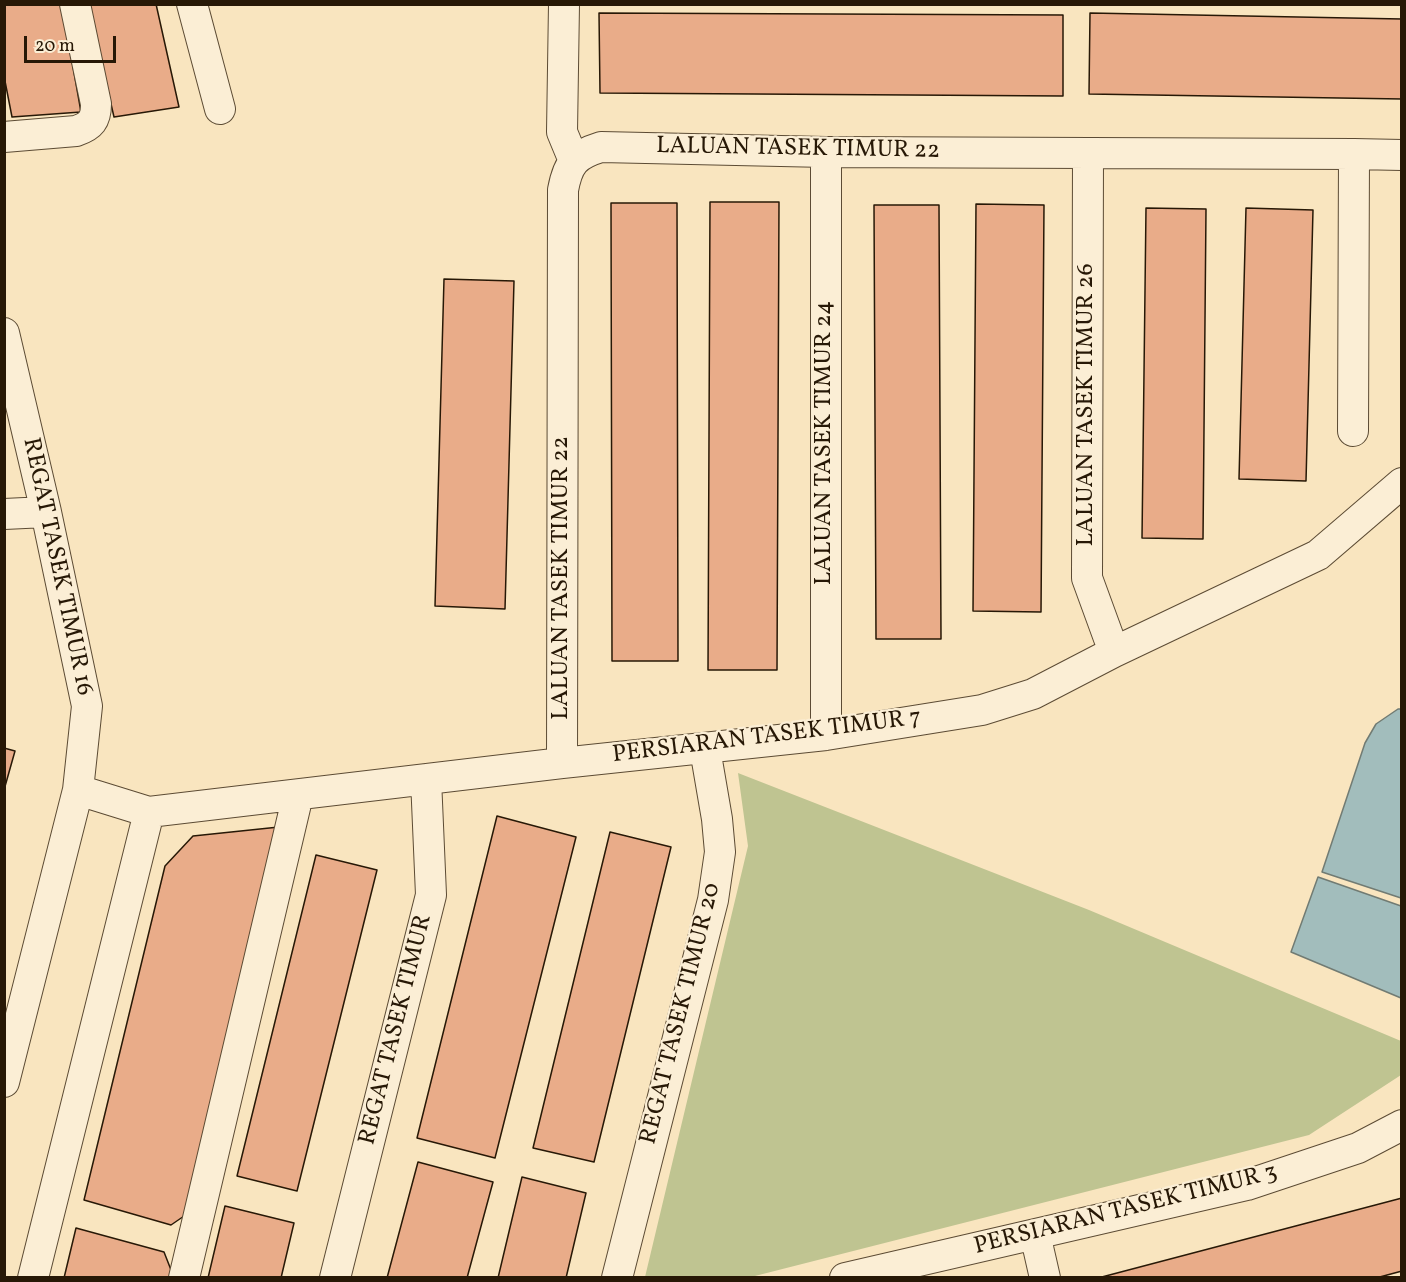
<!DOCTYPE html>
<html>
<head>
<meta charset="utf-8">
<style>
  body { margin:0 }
  #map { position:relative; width:1406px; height:1282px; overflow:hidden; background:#f9e5bf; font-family:Vollkorn,serif }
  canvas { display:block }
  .frame { position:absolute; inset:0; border:6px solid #271806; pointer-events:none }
  .scale { position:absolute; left:24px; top:36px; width:92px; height:27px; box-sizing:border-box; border:3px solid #271806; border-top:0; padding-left:8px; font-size:18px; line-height:21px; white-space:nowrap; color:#271806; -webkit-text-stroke:4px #fbeed5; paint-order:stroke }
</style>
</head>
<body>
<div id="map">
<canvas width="1406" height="1282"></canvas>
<div class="frame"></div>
<div class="scale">20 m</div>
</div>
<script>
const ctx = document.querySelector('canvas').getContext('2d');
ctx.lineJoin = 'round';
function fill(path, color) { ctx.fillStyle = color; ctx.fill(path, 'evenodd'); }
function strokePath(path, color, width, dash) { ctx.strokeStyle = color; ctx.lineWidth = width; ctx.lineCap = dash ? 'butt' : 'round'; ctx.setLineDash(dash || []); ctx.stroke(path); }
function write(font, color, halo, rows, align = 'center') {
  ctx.font = font + ' Vollkorn,serif'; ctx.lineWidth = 4.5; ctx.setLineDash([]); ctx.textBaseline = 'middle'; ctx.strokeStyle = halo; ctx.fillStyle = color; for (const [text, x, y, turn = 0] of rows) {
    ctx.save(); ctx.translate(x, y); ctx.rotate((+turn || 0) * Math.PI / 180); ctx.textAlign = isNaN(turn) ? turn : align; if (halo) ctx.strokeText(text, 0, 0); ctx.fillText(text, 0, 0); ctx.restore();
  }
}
const green = new Path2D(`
  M738 773 1089 910 1401 1041V1075L1309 1135 751 1277H645L748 846Z`);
const water = new Path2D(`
  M1398 709H1402L1401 898 1322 872 1365 743 1376 724Z
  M1318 877 1401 906V998L1291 952Z`);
const building = new Path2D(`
  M4 4H62L81 112 12 117 4 76Z
  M88 4H156L179 107 114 117Z
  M599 13 1063 15V96L600 93Z
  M1090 13 1402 19V99L1089 94Z
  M710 202H779L777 670H708Z
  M611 203H677L678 661H612Z
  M976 204 1044 205 1041 612 973 611Z
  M874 205H939L941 639H876Z
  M1146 208 1206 209 1203 539 1142 538Z
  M1246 208 1313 210 1306 481 1239 479Z
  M444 279 514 281 505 609 435 606Z
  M4 748 15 751 4 790Z
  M497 816 576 837 495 1158 417 1138Z
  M279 827 187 1214 171 1225 84 1200 165 866 193 836Z
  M610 832 671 847 594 1162 533 1148Z
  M316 855 377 870 297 1191 237 1176Z
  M418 1162 493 1182 467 1278H387Z
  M522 1177 586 1193 566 1278H498Z
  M1402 1198V1271L1376 1278H1098Z
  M225 1206 294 1223 281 1278H208Z
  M76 1228 164 1252 173 1275V1278H64Z`);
const minor = new Path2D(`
  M192 4 220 109
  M564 4 562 132 574 161
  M4 137 76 131C91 126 96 120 96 104L75 4
  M1088 153 1087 578 1114 652
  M1354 154 1402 155
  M4 333 46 512 87 706 78 790 4 1082
  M4 514 46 512
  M826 735V152
  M562 763 563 190C568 163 575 155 601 147L826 152 1354 154 1353 431
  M78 790 149 812 562 763 826 735 982 710 1033 694 1114 652 1318 555 1402 483
  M1035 1234 1045 1278
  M33 1278 149 812
  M184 1278 298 795
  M335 1278 431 895 426 779
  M617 1278 713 900 720 852 717 819 705 749
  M845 1278 1247 1185 1358 1148 1402 1125`);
const streetNames = [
  ["LALUAN TASEK TIMUR 22",798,150,1],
  ["LALUAN TASEK TIMUR 26",1088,405,-90],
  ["LALUAN TASEK TIMUR 24",826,443,-90],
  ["REGAT TASEK TIMUR 16",56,567,78],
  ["LALUAN TASEK TIMUR 22",563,578,-90],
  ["PERSIARAN TASEK TIMUR 7",767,738,-7],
  ["REGAT TASEK TIMUR 20",682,1014,-76],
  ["REGAT TASEK TIMUR",397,1030,-76],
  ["PERSIARAN TASEK TIMUR 3",1126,1211,-14]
];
fill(green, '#bfc491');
fill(water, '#a2bdbc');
strokePath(water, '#717b73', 1.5);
fill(building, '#e9ac89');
strokePath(building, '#271806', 1.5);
strokePath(minor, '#5c4b34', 32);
strokePath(minor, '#fbeed5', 30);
write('24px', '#271806', '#fbeed5', streetNames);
</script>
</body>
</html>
